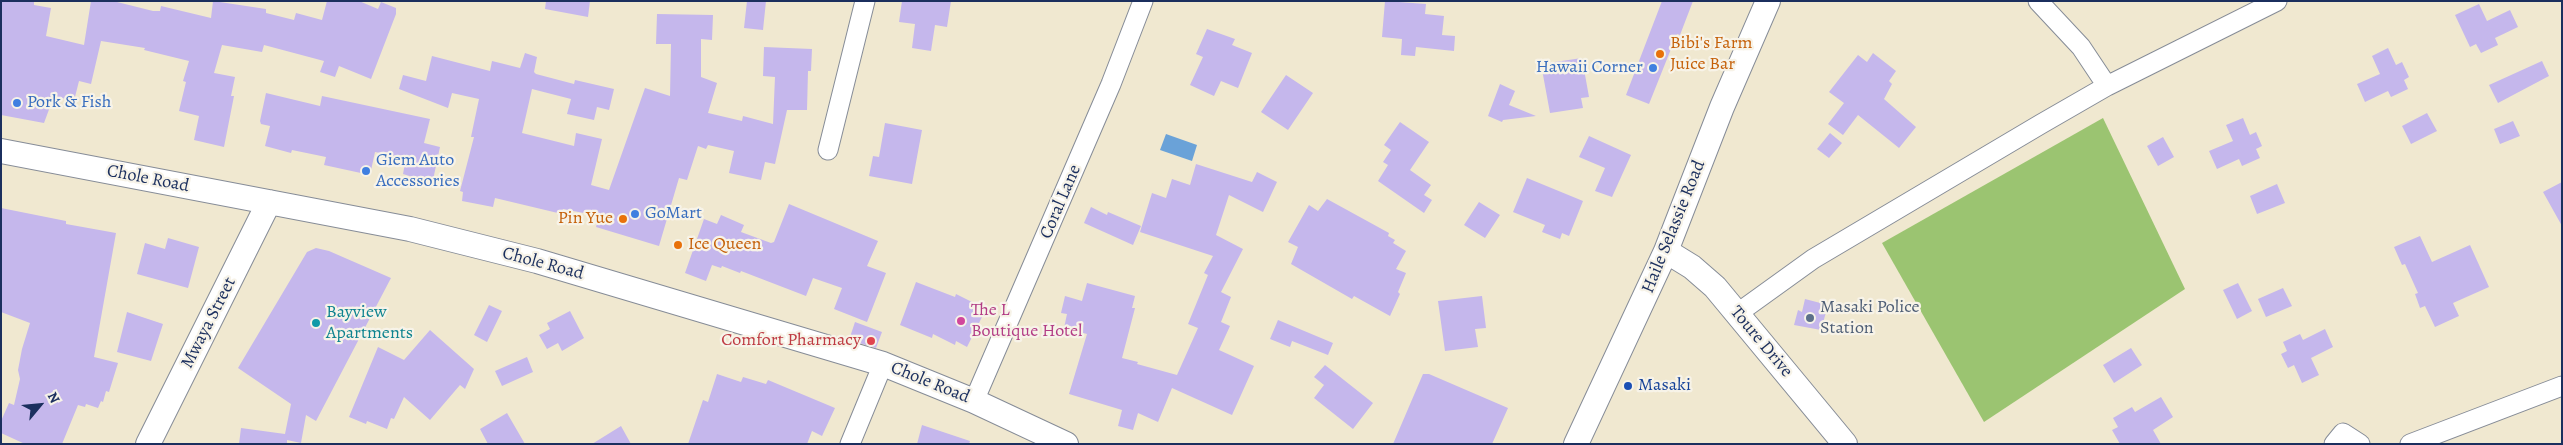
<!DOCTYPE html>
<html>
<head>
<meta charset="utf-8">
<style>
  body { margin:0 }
  #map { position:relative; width:2563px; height:445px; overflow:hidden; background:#f0e8d0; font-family:Alegreya,serif }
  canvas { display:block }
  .frame { position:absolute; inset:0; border:2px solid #1b2f5e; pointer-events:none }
  .north { position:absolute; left:15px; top:380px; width:50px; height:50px; -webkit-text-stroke:4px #f7f3e8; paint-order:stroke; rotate:62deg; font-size:14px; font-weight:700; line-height:20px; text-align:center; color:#1b2f5e }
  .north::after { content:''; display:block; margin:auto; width:18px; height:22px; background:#1b2f5e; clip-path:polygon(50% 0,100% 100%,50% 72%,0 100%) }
</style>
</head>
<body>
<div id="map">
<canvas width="2563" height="445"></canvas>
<div class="frame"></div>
<div class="north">N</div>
</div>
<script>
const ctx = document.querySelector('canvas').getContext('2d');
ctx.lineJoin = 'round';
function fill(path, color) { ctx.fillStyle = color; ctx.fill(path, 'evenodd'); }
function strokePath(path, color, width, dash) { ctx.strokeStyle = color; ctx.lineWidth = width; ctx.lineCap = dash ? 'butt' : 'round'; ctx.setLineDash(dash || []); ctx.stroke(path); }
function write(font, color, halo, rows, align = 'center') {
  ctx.font = font + ' Alegreya,serif'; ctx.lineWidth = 4.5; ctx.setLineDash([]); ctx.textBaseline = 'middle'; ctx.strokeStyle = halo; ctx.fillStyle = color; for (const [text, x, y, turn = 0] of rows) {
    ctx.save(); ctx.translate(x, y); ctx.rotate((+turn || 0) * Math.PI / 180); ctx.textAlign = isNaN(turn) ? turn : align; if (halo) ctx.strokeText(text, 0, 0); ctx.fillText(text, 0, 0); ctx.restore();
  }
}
const green = new Path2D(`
  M2103 118 2185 289 1984 422 1882 243Z`);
const water = new Path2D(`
  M1166 134 1197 145 1192 161 1160 150Z`);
const building = new Path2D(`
  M1 1H34V5L51 8 46 36 84 45 91 1H113L153 11H160L161 6 211 18 213 1 266 9V13L294 20 296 13 322 20 327 1H359L378 9 381 2 396 8V14L371 79 339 66 335 77 320 72 324 61 264 45 262 52 222 45 214 73 235 77 231 96H234L224 147 194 140 199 116 179 111 186 82 183 81 189 61 144 50 145 48 101 41 91 84 79 81 74 101 54 96 44 123 1 115Z
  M546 1H590L588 17 545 9Z
  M747 1H766L763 30 744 28Z
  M902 1H951L947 27 935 25 931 51 912 48 915 24 899 22Z
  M1385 1 1426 4 1425 14 1444 16 1442 35 1455 36 1454 51 1416 47 1415 56 1401 55 1402 39 1382 37Z
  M1662 1H1693L1680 35 1677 34 1649 104 1626 95Z
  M2479 4 2487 21 2510 10 2518 27 2495 38 2498 45 2481 53 2476 44 2470 47 2455 15Z
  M657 14 713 15 712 40 701 39V77L717 83 708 113 742 121 743 116 773 124 775 77 763 76 764 47 812 49 811 71H808L807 110H787L775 164 765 162 761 180 729 173 734 151 708 145 706 149 698 146 687 180 679 178 659 246 596 227 599 216 563 209 562 214 495 198 493 207 462 201 463 192 460 191 474 137H471L479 99 452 93 448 108 399 89 403 75 426 81 432 56 490 71 492 61 520 68 525 53 537 57 534 72 536 74 574 84 575 80 614 89 609 110 597 107 594 120 567 114 571 99 532 89 522 133 574 146 576 133 602 139 591 185 609 190 645 88 670 96 671 44H656Z
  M1207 29 1235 39 1232 45 1252 53 1238 88 1221 81 1214 96 1190 85 1203 57 1196 54Z
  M2388 48 2396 65 2402 62 2409 77 2404 80 2408 89 2391 97 2388 91 2365 102 2357 84 2380 74 2372 56Z
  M1873 53 1896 71 1889 81 1892 84 1884 99 1916 127 1899 148 1858 115 1843 135 1828 124 1844 103 1829 92 1858 55 1867 62Z
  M1582 58 1589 97 1581 98 1583 108 1550 113 1541 64Z
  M2542 61 2549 76 2498 103 2489 85Z
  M1286 75 1313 93 1288 130 1261 112Z
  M1500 84 1515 91 1509 105 1536 116 1503 120 1502 122 1488 116Z
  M266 93 320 106 322 96 430 119 424 143 440 147 433 180 419 179 403 174 406 158 375 152 370 175 324 165 326 157 292 150 291 153 265 146 270 126 261 124 260 121Z
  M2427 113 2437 131 2411 144 2402 126Z
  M2243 118 2250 135 2256 132 2262 146 2256 149 2260 158 2242 166 2239 159 2217 169 2209 151 2233 141 2226 125Z
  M2513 121 2520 136 2500 144 2494 129Z
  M1400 122 1429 142 1410 170 1431 185 1424 195 1432 200 1424 213 1378 181 1388 165 1383 162 1391 150 1384 145Z
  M885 123 922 130 912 184 869 176 873 156 879 157Z
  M1830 133 1842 143 1829 158 1817 149Z
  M1589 136 1631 155 1612 197 1595 191 1605 168 1579 157Z
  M2163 137 2174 157 2158 166 2147 146Z
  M1196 164 1252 182 1257 172 1277 182 1263 212 1229 195 1216 235 1243 249 1221 292 1231 297 1221 322 1230 326 1219 350 1254 366 1232 415 1172 388 1158 422 1138 413 1133 430 1118 426 1122 410 1069 394 1087 334 1064 328 1067 314 1061 313 1065 296 1082 301 1087 283 1135 296 1132 308H1135L1122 358 1138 362 1137 364 1177 375 1198 328 1188 324 1208 275 1204 273 1213 256 1140 232 1152 193 1166 198 1172 179 1190 185Z
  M1527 178 1583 201 1569 236 1562 233 1560 239 1542 232 1545 225 1513 212Z
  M2562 182V226L2543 192Z
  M2277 184 2285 203 2257 214 2250 196Z
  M1327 199 1389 233 1388 236 1395 240 1393 243 1406 251 1396 269 1406 273 1398 292 1400 294 1390 316 1354 296 1352 299 1291 264 1298 247 1288 242 1309 205 1318 211Z
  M1479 202 1500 215 1485 238 1464 225Z
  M789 204 878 241 867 266 886 273 867 322 834 309 842 288 813 278 806 296 741 271 740 273 722 266 721 268 712 265 706 281 685 273 704 219 717 224 721 215 744 225 741 232 771 243 774 242Z
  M1091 207 1107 215 1108 212 1141 226 1133 245 1084 223Z
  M1 208 66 221V224L116 233 94 357 118 363 109 392 106 391 103 402 101 401 98 408 86 404 85 407 78 405 62 444H25L1 433V421L9 403 14 405 20 379 18 370 22 349 30 323 1 312Z
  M2420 236 2432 262 2470 245 2489 287 2453 303 2459 316 2435 327 2425 306 2420 308 2415 294 2418 293 2405 264 2402 265 2394 247Z
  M168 238 199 247 188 288 137 274 145 243 165 249Z
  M316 248 329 251 391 278 316 421 306 415 301 443 287 440V444H239L241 428 285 434 291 404 238 368 307 252Z
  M916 282 955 297 956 294 986 309 967 347 956 341 955 345 933 334 932 338 900 325Z
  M2238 283 2252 311 2237 319 2223 290Z
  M2283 288 2292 306 2266 317 2258 299Z
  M1482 296 1486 328 1475 329 1478 347 1445 351 1438 301Z
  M1805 299 1828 305 1821 330 1794 325 1798 310 1802 312Z
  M489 305 502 311 487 342 474 335Z
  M570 311 584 338 562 351 558 343 547 349 539 335 550 329 547 323Z
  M127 312 163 324 151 361 117 352Z
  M1278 320 1333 343 1328 355 1292 341 1290 347 1270 339Z
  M855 322 882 332 876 348 849 340Z
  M2325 329 2333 347 2311 358 2319 375 2302 383 2294 365 2288 368 2281 354 2287 351 2283 342 2300 334 2303 340Z
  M430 330 474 369 465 389 460 385 430 420 404 397 394 419 391 418 387 429 367 421 366 424 349 417 378 347 404 360Z
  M2131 348 2142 365 2114 383 2103 365Z
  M527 357 533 372 502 386 495 371Z
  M1325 365 1373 403 1353 429 1314 398 1324 385 1314 377Z
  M717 374 741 382 743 377 766 384 768 380 835 408 822 436 812 431 807 444H688L703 400 708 402Z
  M1423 374H1429L1508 408 1492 444H1393Z
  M2161 397 2173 417 2153 430 2161 444H2120L2112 430 2118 427 2113 418 2132 407 2135 412Z
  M507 413 525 444H488L480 429Z
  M922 425 970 441 969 444H917Z
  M621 426 631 444H592Z`);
const minor = new Path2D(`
  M2038 1 2081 47 2107 86
  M828 150 865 1
  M1738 313 1813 259 2041 124 2107 86 2277 1
  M974 401 1111 84 1143 1
  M850 444 883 364
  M2334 444 2343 433 2360 444
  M2410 444 2562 386`);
const tertiary = new Path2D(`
  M1 151 410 229 537 261 883 364 974 401 1066 444
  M1666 251 1692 267 1715 287 1845 444
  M148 444 269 202
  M1576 444 1666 251 1722 107 1768 1`);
const markers = [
  [1660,54,5,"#e8710a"],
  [1653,68,5,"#3f7fe0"],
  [17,103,5,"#3f7fe0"],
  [366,171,5,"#3f7fe0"],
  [635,214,5,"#3f7fe0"],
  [623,219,5,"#e8710a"],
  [678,245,5,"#e8710a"],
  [1810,318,5,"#5c6f8a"],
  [961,321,5,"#d1479c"],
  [316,323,5,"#0f9aa8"],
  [871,341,5,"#e0444e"],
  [1628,386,5,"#1a4fb4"]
];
const foodNames = [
  ["Bibi's Farm",1670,44],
  ["Juice Bar",1670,65],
  ["Pin Yue",613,219,"right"],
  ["Ice Queen",688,245]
];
const shopNames = [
  ["Hawaii Corner",1643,68,"right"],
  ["Pork & Fish",27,103],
  ["Giem Auto",376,161],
  ["Accessories",376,182],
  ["GoMart",645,214]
];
const streetNames = [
  ["Chole Road",148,179,11],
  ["Coral Lane",1061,202,-67],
  ["Haile Selassie Road",1674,227,-68],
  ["Chole Road",543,264,15],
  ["Mwaya Street",209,323,-63],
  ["Toure Drive",1761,342,50],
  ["Chole Road",930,383,22]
];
const serviceNames = [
  ["Masaki Police",1820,308],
  ["Station",1820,329]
];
const hotelNames = [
  ["The L",971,311],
  ["Boutique Hotel",971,332]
];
const cultureNames = [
  ["Bayview",326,313],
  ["Apartments",326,334]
];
const healthNames = [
  ["Comfort Pharmacy",861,341]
];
const transitNames = [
  ["Masaki",1638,386]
];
fill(green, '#9bc471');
fill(water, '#6aa2d8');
fill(building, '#c5b7ec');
strokePath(minor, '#868c97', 21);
strokePath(tertiary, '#868c97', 26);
strokePath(minor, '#fff', 19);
strokePath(tertiary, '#fff', 24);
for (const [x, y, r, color] of markers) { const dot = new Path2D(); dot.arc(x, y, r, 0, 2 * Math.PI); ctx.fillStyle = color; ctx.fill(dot); strokePath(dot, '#f7f3e8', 2); }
write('18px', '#c56008', '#f7f3e8', foodNames, 'left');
write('18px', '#366cbe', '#f7f3e8', shopNames, 'left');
write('18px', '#1b2f5e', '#f7f3e8', streetNames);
write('18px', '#4e5e75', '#f7f3e8', serviceNames, 'left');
write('18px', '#b23c85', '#f7f3e8', hotelNames, 'left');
write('18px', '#0d838f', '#f7f3e8', cultureNames, 'left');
write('18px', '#be3a42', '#f7f3e8', healthNames, 'right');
write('18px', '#164399', '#f7f3e8', transitNames, 'left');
</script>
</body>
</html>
